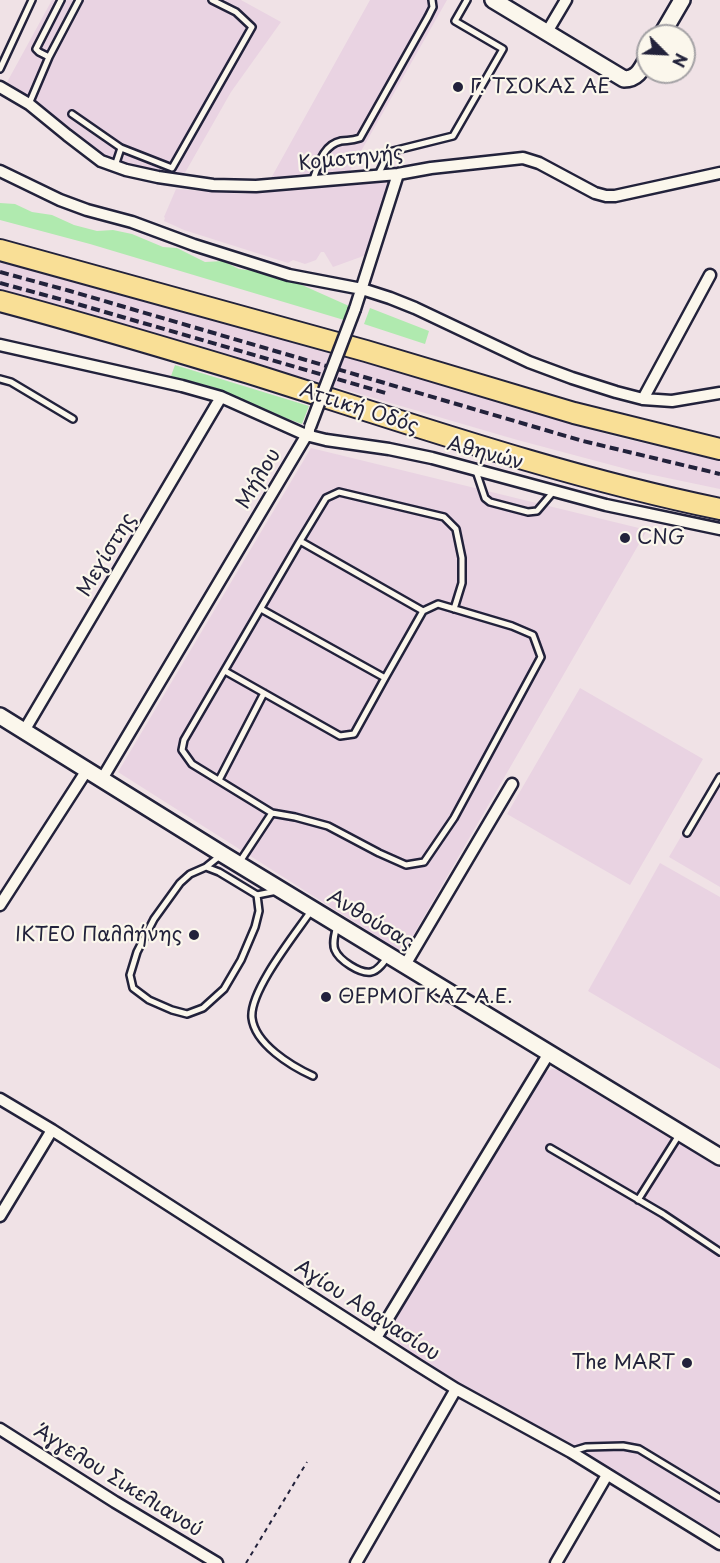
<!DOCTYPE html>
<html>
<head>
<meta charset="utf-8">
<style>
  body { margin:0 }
  #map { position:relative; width:720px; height:1563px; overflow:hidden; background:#f0e2e6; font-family:"Playpen Sans",sans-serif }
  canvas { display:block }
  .north { position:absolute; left:636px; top:24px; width:60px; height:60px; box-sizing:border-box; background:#fbf7ec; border:2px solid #a4a2a5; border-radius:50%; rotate:114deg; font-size:16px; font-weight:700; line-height:24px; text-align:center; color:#22223b }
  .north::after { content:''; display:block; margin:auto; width:21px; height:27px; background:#22223b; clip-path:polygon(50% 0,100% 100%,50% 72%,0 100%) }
</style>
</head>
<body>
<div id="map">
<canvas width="720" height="1563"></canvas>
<div class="north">N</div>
</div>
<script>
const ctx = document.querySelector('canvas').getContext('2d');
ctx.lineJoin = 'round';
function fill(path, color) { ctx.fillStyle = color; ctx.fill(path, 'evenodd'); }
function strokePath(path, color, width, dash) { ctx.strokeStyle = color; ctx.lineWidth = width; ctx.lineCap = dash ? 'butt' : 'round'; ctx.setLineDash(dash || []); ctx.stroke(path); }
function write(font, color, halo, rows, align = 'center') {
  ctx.font = font + ' "Playpen Sans",sans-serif'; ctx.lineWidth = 4.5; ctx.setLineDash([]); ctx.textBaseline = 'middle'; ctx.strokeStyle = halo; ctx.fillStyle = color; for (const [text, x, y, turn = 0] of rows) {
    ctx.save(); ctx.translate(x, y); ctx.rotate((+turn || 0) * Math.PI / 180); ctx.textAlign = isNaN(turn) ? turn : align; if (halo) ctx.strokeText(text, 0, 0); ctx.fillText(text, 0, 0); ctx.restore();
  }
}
const built = new Path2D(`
  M52 0H241L281 22 231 92 182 178 131 168 101 156 25 95 6 84Z
  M370 0H447L348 174 270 180Z
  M392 179 369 254 333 267 324 252H321L316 260 305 264 293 260 288 263 184 230 164 221 165 218 164 217 176 189 242 194Z
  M0 255 613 436 720 461V489L634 471 514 439 0 289Z
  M311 448 647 530 403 953 118 772Z
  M580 688 703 759 630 885 507 814Z
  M720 770V887L669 857Z
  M660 863 720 897V1069L588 991Z
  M552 1069 561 1070 651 1124 720 1168V1537L413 1355 401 1348 395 1336 394 1320 535 1086 546 1072Z`);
const green = new Path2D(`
  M0 203 15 204 32 212 52 215 74 225 97 231 113 230 132 234 163 247 177 248 205 262 223 261 239 269 264 272 293 281 349 306 344 320 90 244 0 220Z
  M370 308 429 331 425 344 364 324Z
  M175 365 309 406 302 424 288 419 213 387 171 376Z`);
const path = new Path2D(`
  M246 1563 307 1462`);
const lane = new Path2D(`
  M49 57 39 52 36 49 61 0
  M0 69 32 0
  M29 104 49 57 79 0
  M72 114 121 148 172 168 252 27 236 12 212 0
  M115 166 121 148
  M378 175 389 152 453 136 503 49 455 21 467 0
  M312 182C318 167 322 145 341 141 349 140 351 141 360 138L428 17 433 7 432 0
  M0 379 11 382 73 419
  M476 471 485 498 490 502 528 512 537 511 554 491
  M300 541 423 611 438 604 512 626 533 635 541 657 454 818 424 862 406 865 379 853 328 826 295 817 272 813 192 764 182 750 184 740Z
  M300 541 326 498 339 492 444 517 456 529 462 558V583L454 609
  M261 609 385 678 423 611
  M225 671 340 736 354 734 385 678
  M219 780 264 693
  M687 833 720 777
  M221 855 206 867 190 874 180 883 154 919 137 952 130 975 133 988 149 1000 172 1010 187 1014 203 1008 224 989 241 960 255 927 259 911 257 895
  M239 863 272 813
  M206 867 219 872 257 895 277 891
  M311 911C296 933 249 991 252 1018 255 1044 291 1066 313 1076
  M337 926C335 933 332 943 335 950 339 960 360 974 371 972 378 971 384 962 388 956
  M550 1148 663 1214 720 1252
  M638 1200 679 1135
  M573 1451 586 1447 623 1446 639 1449 720 1498`);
const street = new Path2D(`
  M547 32 566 0
  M0 87 29 104 67 135 101 161 126 170 158 177 213 185 256 186 398 174 431 168 523 158 539 163 595 193 606 196H615L720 173
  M0 171 60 200 87 210 132 222 194 245 289 275 362 289 390 298 415 308 529 362 572 378 616 392 643 399 672 401 720 393
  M355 309 398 174
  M0 345 182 386 221 397 306 435 326 440 389 449 432 458 606 505 720 529
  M643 399 710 275
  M24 731 221 397
  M102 779 309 431
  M0 905 87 770
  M405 965 512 784
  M0 1099 52 1130 416 1364 456 1389 571 1452 720 1544
  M0 1216 52 1130
  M376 1338 549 1053
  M0 1429 115 1502 217 1563
  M356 1563 456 1389
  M556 1563 607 1475`);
const secondary = new Path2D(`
  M493 0 624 79C638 79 642 68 648 57
  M661 36 682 0
  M0 716 222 854 720 1157`);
const highway = new Path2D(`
  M0 250 366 351 574 413 720 449
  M0 301C83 323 166 348 249 373 405 422 560 476 720 509`);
const rail = new Path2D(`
  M0 272 70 291 583 441 720 474
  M0 283 67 301 389 394`);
const streetBridge = new Path2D(`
  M310 427 355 309`);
const markers = [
  [458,87,6,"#22223b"],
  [625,538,6,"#22223b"],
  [194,935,6,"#22223b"],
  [326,997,6,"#22223b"],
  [687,1363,6,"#22223b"]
];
const poiNames = [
  ["Γ. ΤΣΟΚΑΣ ΑΕ",470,87],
  ["CNG",637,538],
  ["ΙΚΤΕΟ Παλλήνης",182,935,"right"],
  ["ΘΕΡΜΟΓΚΑΖ Α.Ε.",338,997],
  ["The MART",675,1363,"right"]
];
const streetNames = [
  ["Κομοτηνής",351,159,-6],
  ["Αττική Οδός",359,409,18],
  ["Αθηνών",485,454,15],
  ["Μήλου",259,479,-59],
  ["Μεγίστης",107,555,-59],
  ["Ανθούσας",370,920,31],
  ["Αγίου Αθανασίου",367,1311,33],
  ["Άγγελου Σικελιανού",118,1481,32]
];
fill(built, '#e9d3e2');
fill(green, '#b0eaaf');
strokePath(lane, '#22223b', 10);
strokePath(street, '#22223b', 15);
strokePath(secondary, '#22223b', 20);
strokePath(highway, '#22223b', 24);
strokePath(path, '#22223b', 2, [4.5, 4.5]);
strokePath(lane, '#fbf7ec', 5);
strokePath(street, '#fbf7ec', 10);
strokePath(secondary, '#fbf7ec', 15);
strokePath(highway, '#f9df96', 20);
strokePath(rail, '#22223b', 4, [9, 4.5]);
strokePath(streetBridge, '#22223b', 15, []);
strokePath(streetBridge, '#fbf7ec', 10);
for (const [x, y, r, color] of markers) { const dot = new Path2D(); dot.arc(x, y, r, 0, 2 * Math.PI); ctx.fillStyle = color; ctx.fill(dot); strokePath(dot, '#fbf7ec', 2); }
write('20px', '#22223b', '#fbf7ec', poiNames, 'left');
write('20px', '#22223b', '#fbf7ec', streetNames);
</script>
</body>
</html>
